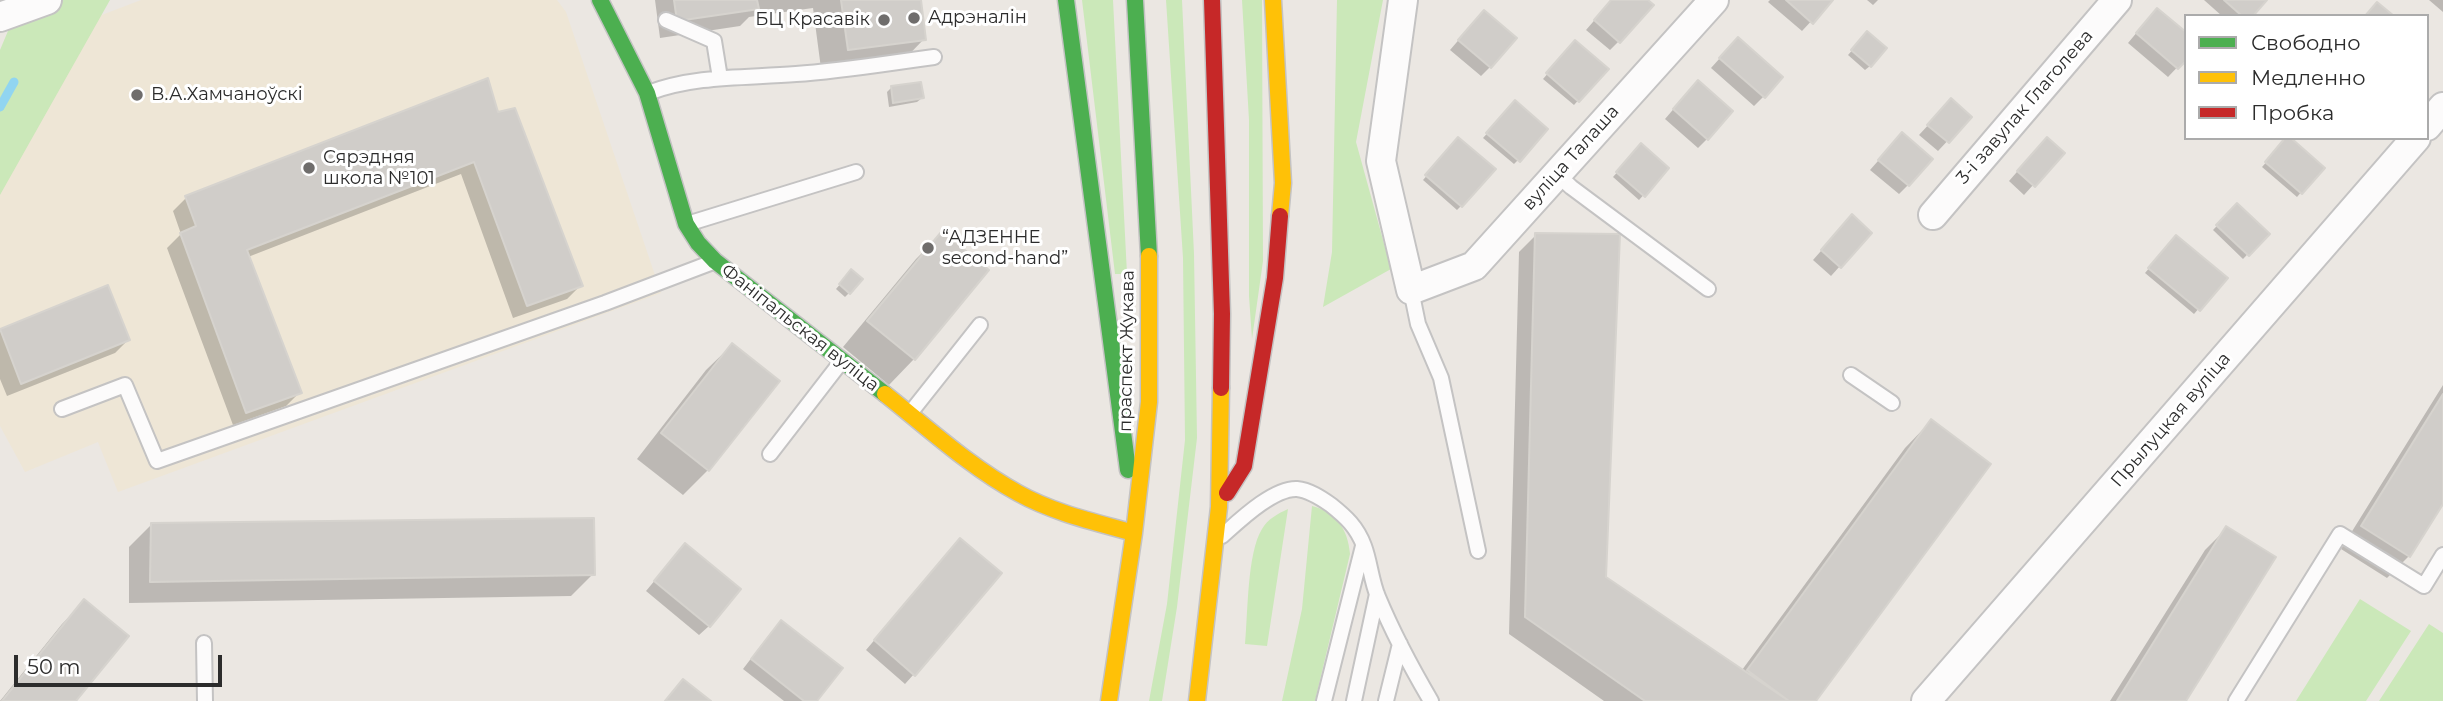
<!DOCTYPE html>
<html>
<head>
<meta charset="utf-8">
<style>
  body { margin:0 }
  #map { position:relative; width:2443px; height:701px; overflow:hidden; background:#ebe7e2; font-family:Montserrat,sans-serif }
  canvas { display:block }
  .legend { position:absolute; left:2184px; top:14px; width:245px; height:126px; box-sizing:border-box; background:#fff; border:2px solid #ababab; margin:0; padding:9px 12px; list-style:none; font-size:21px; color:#2c2c2c }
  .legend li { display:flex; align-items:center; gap:14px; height:35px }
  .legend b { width:35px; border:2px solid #ababab }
  .scale { position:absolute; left:14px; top:655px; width:208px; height:32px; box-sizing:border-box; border:4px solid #2c2c2c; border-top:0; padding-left:9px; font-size:21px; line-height:24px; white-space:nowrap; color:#2c2c2c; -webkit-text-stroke:5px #fff; paint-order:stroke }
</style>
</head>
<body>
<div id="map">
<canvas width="2443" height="701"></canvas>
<ul class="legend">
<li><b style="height:9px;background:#4caf50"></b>Свободно</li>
<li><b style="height:9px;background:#ffc107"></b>Медленно</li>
<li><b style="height:9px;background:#c62828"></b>Пробка</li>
</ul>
<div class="scale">50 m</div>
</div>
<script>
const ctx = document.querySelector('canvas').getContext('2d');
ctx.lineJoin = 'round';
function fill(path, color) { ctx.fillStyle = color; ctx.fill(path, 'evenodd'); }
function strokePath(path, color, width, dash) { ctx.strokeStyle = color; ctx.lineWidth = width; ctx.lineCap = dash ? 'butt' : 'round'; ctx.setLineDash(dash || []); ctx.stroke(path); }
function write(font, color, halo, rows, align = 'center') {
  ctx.font = font + ' Montserrat,sans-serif'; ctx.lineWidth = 6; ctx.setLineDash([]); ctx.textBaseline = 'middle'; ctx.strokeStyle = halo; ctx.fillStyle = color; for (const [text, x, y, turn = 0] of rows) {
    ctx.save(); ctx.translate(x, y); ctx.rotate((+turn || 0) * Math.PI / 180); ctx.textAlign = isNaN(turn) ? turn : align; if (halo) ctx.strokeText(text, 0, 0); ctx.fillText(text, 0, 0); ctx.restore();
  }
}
const education = new Path2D(`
  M141 0H557L566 12 661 293 118 492 98 442 25 472 0 426V54Z`);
const green = new Path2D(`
  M21 0H110L0 195V50Z
  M1082 0H1113L1127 274H1115Z
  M1166 0H1182L1194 254 1197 438 1177 607 1162 701H1149L1167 604 1185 440 1183 258Z
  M1242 0H1262L1263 261 1252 339 1249 296V120Z
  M1337 0H1383L1356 142 1391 269 1323 307 1332 252Z
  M1312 506C1336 512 1348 529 1350 554L1315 701H1282L1302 609Z
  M1288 509 1267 646 1245 644C1248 614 1247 553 1262 529 1268 519 1277 514 1288 509Z
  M2360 599 2411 631 2366 701H2296Z
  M2429 624 2443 633V701H2379Z`);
const shadow = new Path2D(`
  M655 0H919L924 39 898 66 822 76 813 8 749 17 740 26 660 38Z
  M1612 0H1646L1619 41 1610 50 1586 30Z
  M1770 0H1831L1802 31 1768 2Z
  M1867 0H1878L1873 5Z
  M2204 0H2264L2250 16H2222Z
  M2429 0H2443V12Z
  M2148 19 2186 58 2168 77 2128 43Z
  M1475 21 1490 67 1481 76 1450 50Z
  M1863 38 1870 66 1865 70 1848 55Z
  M1571 47 1606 69 1574 105 1543 79Z
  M1729 48 1764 96 1754 106 1711 68Z
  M891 88 922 98 917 102 889 107 887 92Z
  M1689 91 1707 139 1698 148 1665 119Z
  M1511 107 1518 160 1514 164 1483 138Z
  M1942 110 1970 117 1938 151 1919 135Z
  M497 114 581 285 567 299 513 318 461 174 248 257 300 392 286 406 233 425 167 248 181 234 173 211 186 198Z
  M1458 140 1461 206 1457 210 1423 180Z
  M2284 142 2322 168 2297 197 2262 167Z
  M1893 144 1908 185 1899 194 1870 170Z
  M2038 148 2062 153 2024 195 2009 181Z
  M1637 150 1667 169 1639 200 1613 177Z
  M2237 205 2267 234 2243 259 2213 230Z
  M1843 226 1840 266 1831 276 1813 260Z
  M942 233 987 270 914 359 889 385 843 347 916 259Z
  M1536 235 1604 578 1742 670 1905 448 1931 421 1814 701H1604L1509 634 1519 252Z
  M2172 241 2225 278 2194 314 2145 273Z
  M847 276 849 293 845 297 836 289Z
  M107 288 128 340 115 353 7 396 0 379V331Z
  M732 345 708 470 683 495 637 459 706 370Z
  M2443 385V501L2409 556 2387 578 2341 549Z
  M151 525 593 574 571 596 129 603V547Z
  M2227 528 2184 701H2110L2205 550Z
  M951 550 914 674 905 684 866 650Z
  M676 555 709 626 699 635 646 591Z
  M84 602 74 701H0L62 624Z
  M772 631 815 701H784L743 669Z`);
const stream = new Path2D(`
  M0 107 14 82`);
const building = new Path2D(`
  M674 0H757L759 9 677 21Z
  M841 0H921L926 40 848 50Z
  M1611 0H1648L1654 5 1620 43 1594 20Z
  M1786 0H1833L1813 24Z
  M2224 0H2267L2253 16H2242Z
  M2377 2 2394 16H2365Z
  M2157 8 2186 32V61L2178 69 2136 33Z
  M1484 10 1517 38 1491 68 1458 40Z
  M1867 31 1887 48 1871 67 1851 50Z
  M1738 37 1783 77 1765 98 1719 58Z
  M1575 40 1609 69 1579 102 1546 73Z
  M488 78 498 112 515 108 583 286 527 306 474 162 247 250 302 393 246 413 180 233 196 226 185 196Z
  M1698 80 1733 111 1708 140 1673 109Z
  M921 82 924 98 893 103 891 86Z
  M1951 98 1972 117 1949 143 1927 125Z
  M1515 100 1548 129 1520 162 1486 133Z
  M1902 132 1933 159 1909 186 1878 160Z
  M1458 137 1496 169 1462 207 1425 175Z
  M2047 137 2065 153 2035 187 2017 171Z
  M2285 138H2291L2325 168 2302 194 2265 162Z
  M1641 143 1669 168 1645 197 1616 172Z
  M2237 203 2270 234 2249 256 2216 225Z
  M1852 214 1872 233 1841 268 1821 250Z
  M942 231 989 270 915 360 867 321Z
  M1535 233 1620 234 1606 577 1789 701H1645L1525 617Z
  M2176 235 2228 278 2200 311 2148 268Z
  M851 269 863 279 850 294 839 284Z
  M108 285 130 340 21 384 0 329Z
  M732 343 780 381 709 471 661 433Z
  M2443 394V504L2410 557 2361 526Z
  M1931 419 1991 464 1816 701H1789L1747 670Z
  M594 518 595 575 150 582 151 523Z
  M2226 526 2276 557 2186 701H2117Z
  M960 538 1002 573 915 676 874 640Z
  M685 543 741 589 710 627 654 581Z
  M84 599 129 636 76 701H2Z
  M781 620 843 668 817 701H804L751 659Z
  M683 679 711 701H665Z`);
const lane = new Path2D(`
  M666 20 714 41 720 78
  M648 93C695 75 747 78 796 74 842 71 888 63 934 57
  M1557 174 1571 187 1708 289
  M687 224 856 172
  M1411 290 1418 324 1441 378 1478 551
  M1851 375 1892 403
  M62 409 125 385 157 461 605 303 713 262
  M911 412 980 325
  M770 454 841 362
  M1222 536C1239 521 1273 488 1297 489 1309 490 1321 498 1331 505 1346 517 1357 527 1364 546 1370 562 1371 580 1378 597 1393 633 1411 667 1431 701
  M204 643 205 701
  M1324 701 1363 546
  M1354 701 1377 594
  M1386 701 1400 644
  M2236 701 2340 534 2424 586 2443 555`);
const street = new Path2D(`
  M1403 0 1381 161 1411 290 1474 266 1714 0
  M0 17 47 0
  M2427 126 2443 107
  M1933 215 2117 0
  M1926 701 2416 138`);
const fast = new Path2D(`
  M600 0 647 93 686 224 698 243 715 261 885 394
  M1066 0 1128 470
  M1135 0 1149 256`);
const slow = new Path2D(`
  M1273 0 1283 183 1280 216
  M885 394C928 428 970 467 1018 493 1054 513 1095 522 1134 533
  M1109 701 1134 533 1149 402V256
  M1197 701 1219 507 1221 388`);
const jam = new Path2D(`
  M1212 0 1222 314 1221 388
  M1227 493 1244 466 1275 278 1280 216`);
const markers = [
  [914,18,7,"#6f6d6c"],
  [884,20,7,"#6f6d6c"],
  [137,95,7,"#6f6d6c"],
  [309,168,7,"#6f6d6c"],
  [928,248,7,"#6f6d6c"]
];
const poiNames = [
  ["Адрэналін",928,18],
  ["БЦ Красавік",870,20,"right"],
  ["В.А.Хамчаноўскі",151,95],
  ["Сярэдняя",323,158],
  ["школа №101",323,179],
  ["“АДЗЕННЕ",942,238],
  ["second-hand”",942,259]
];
const streetNames = [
  ["3-і завулак Глаголева",2025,107,-49],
  ["вуліца Талаша",1571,158,-48],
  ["Фаніпальская вуліца",800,328,38],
  ["праспект Жукава",1127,351,-89],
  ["Прылуцкая вуліца",2171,420,-49]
];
fill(education, '#eee6d6');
fill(green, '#cbe8b9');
fill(shadow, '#0003');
strokePath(stream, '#91d5f1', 9);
fill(building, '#d0cdc9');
strokePath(building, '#d6d3ce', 2);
strokePath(lane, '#c4c3c3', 18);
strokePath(street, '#c4c3c3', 32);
strokePath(fast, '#c4c3c3', 19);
strokePath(slow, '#c4c3c3', 19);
strokePath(jam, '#c4c3c3', 19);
strokePath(lane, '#fcfbfb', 14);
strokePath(street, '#fcfbfb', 28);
strokePath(fast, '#4caf50', 16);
strokePath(slow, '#ffc107', 16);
strokePath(jam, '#c62828', 16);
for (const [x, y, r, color] of markers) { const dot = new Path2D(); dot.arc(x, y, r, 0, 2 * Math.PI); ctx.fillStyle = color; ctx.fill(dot); strokePath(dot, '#fff', 2.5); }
write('18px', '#2c2c2c', '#fff', poiNames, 'left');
write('18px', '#2c2c2c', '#fff', streetNames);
</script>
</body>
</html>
